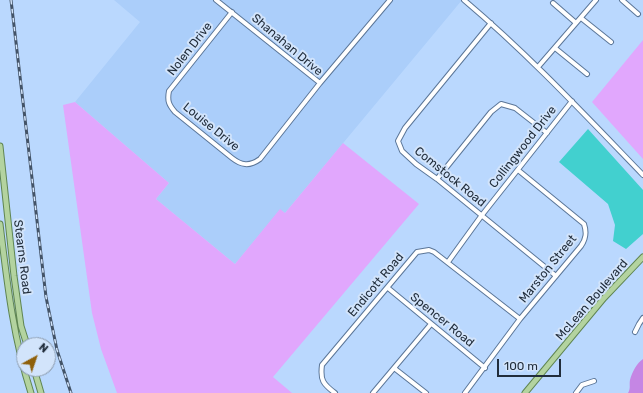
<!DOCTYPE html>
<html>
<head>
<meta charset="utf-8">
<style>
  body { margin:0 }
  #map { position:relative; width:643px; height:393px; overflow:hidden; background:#bad8fe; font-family:Rubik,sans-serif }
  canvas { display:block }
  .north { position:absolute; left:16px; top:337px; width:40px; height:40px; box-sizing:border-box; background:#d2e4fb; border:1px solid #8b9bae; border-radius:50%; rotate:40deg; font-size:11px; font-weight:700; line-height:16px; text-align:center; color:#212d3b }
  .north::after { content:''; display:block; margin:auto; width:14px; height:18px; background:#8f600a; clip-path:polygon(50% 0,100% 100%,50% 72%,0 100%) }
  .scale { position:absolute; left:497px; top:359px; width:64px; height:18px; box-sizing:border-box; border:2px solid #212d3b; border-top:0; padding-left:5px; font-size:12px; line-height:14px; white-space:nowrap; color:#212d3b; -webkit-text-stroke:3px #d2e4fb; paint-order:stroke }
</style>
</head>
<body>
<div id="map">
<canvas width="643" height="393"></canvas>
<div class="north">N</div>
<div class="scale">100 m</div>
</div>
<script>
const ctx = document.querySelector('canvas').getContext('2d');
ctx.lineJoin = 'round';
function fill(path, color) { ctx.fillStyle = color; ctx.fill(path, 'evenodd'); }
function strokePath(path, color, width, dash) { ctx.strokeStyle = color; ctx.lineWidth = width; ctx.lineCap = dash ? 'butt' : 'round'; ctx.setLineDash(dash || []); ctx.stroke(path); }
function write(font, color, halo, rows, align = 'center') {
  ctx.font = font + ' Rubik,sans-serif'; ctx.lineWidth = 4; ctx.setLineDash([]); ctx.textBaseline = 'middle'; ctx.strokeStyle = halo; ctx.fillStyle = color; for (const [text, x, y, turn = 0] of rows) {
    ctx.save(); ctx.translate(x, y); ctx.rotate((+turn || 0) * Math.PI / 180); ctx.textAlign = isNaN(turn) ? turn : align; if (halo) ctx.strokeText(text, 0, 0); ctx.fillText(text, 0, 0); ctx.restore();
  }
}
const built = new Path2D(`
  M114 0H462L285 213 280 210 235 264 156 199 169 183 75 102 140 22Z`);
const green = new Path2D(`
  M643 40V159L592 102Z
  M75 102 169 183 156 199 235 264 280 209 285 213 343 143 419 204 273 377 292 393H117L101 349 92 313 63 105Z`);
const forest = new Path2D(`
  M643 359V393H628C631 388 629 385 630 380 632 372 637 363 643 359Z`);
const water = new Path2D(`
  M588 129 643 190V234L626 249 613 241 615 225 608 204 559 162Z`);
const minor = new Path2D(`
  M216 0 320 83 260 159C249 167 241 165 232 158L175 112C169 105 167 101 169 91L232 12
  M464 0C528 54 585 115 643 175
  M622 0 638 14
  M553 3 576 23
  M581 18 611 42
  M491 23 405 128 398 141 402 151 416 164 437 179 556 276
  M555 48 587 74
  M538 67 596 0
  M320 83 390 0
  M437 179 491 112 501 104 515 108 547 133
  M448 262 482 215 572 101
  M388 288 485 368
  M635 332 639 324 643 318
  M394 368 426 393
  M335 393C323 384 320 380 322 365L417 252 429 250 434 252 520 319
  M373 393 431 324
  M465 393 520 319 581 246C586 239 587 233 584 224L518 170
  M576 393 582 385 594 381`);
const major = new Path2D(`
  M0 146 14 276 21 326 27 345
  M0 224C7 282 13 337 31 393
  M34 369 41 393
  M525 393 604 298 643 257`);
const rail = new Path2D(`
  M11 0 46 297 57 350 71 393`);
const streetNames = [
  ["Shanahan Drive",287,45,40],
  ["Nolen Drive",190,49,-52],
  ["Louise Drive",211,127,39],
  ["Collingwood Drive",523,147,-52],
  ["Comstock Road",450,177,39],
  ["Stearns Road",22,257,83],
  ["Marston Street",548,269,-51],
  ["Endicott Road",376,285,-50],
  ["McLean Boulevard",592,300,-49],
  ["Spencer Road",442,320,39]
];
fill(built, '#abcefa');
fill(green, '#e1a7fd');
fill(forest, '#c586e4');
fill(water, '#42d0cf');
strokePath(minor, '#5b7698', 6);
strokePath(major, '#5f8552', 7);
strokePath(minor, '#fff', 4);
strokePath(major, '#b3d39f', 5);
strokePath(rail, '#435367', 3);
strokePath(rail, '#d2e4fb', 1.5, [4.5]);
write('12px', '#212d3b', '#d2e4fb', streetNames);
</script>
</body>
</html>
